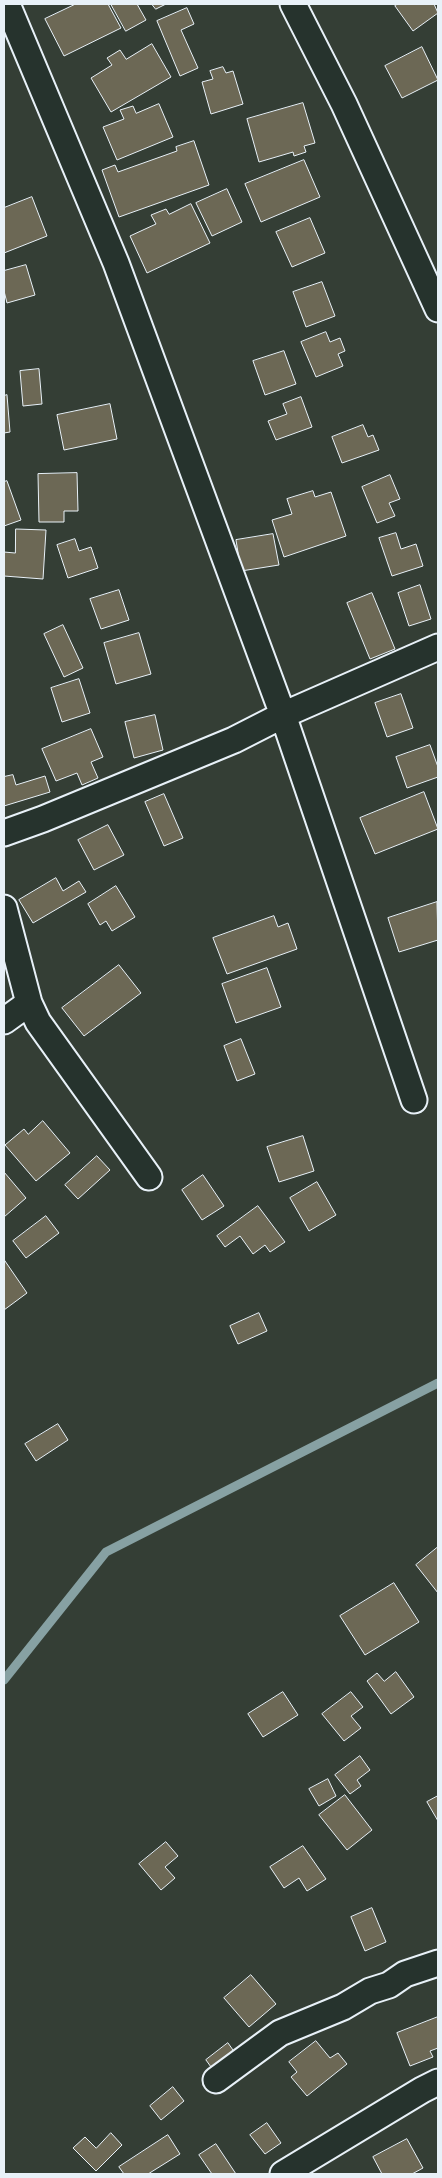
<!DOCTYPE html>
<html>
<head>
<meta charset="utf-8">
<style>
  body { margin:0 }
  #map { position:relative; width:442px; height:2178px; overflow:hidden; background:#343e35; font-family:Caveat,sans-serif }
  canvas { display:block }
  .frame { position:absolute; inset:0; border:5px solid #e8f1f8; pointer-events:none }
</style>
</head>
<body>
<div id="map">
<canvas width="442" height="2178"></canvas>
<div class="frame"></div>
</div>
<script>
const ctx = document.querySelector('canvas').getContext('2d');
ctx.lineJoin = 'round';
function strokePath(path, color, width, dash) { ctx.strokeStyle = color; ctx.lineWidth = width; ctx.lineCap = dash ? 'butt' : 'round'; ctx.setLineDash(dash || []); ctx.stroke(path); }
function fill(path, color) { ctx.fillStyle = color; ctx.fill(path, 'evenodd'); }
const stream = new Path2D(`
  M4 1680 106 1552 438 1383`);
const building = new Path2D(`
  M76 4H108L121 28 64 56 45 19Z
  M111 4H137L146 20 126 31Z
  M152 4H166L156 9Z
  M398 4H434L438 13 413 31 395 6Z
  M187 8 194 24 181 30 198 68 180 76 157 21Z
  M152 44 171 77 111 112 91 78 112 65 107 58 120 50 126 59Z
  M422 47 438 80 402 98 385 66Z
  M223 67 226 73 233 71 243 104 211 114 202 82 213 79 210 71Z
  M303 103 315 143 304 146 306 152 294 156 293 152 259 162 247 119Z
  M159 104 173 137 117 160 103 127 124 119 120 110 133 106 136 113Z
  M194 141 209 185 119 217 102 170 115 165 118 172 177 151 176 147Z
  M304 160 320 197 261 222 245 184Z
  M227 189 242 222 212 236 196 203Z
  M32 197 47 236 4 253V208Z
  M191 204 210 243 147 273 130 236 156 224 151 215 166 209 169 214Z
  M310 218 325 253 292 267 276 232Z
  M26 265 35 295 7 303 4 291V271Z
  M322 282 335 316 306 327 293 292Z
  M326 332 330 342 340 338 345 351 338 354 343 366 316 377 301 342Z
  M284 351 296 384 265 395 253 361Z
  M39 369 42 404 23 406 20 371Z
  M7 395 10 432 4 433V396Z
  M301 397 312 427 276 440 268 421 287 414 283 404Z
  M110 404 117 439 64 450 57 415Z
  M363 425 368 437 373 435 379 450 342 463 332 437Z
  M77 473 78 511H64V522H39L38 474Z
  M390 475 400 499 389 503 395 516 377 523 362 487Z
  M7 481 21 520 4 526V482Z
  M313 491 315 497 331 492 346 536 284 557 272 520 292 514 287 499Z
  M16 529 46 530 43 579 4 576V552L15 553Z
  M396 533 401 549 416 544 423 566 392 576 379 538Z
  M273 534 279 565 241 571 236 540Z
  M75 539 79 551 91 547 98 568 68 578 57 545Z
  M420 585 431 619 409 626 398 593Z
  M119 590 129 620 101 629 90 599Z
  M372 593 395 649 370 659 347 603Z
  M63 625 83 668 64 677 44 634Z
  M139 633 151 674 116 684 104 643Z
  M79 679 90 713 62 722 51 688Z
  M401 694 413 728 387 737 375 703Z
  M155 715 163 750 134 758 125 722Z
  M91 729 103 757 91 762 98 778 82 785 77 773 56 781 42 749Z
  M430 745 438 767V777L407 788 396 757Z
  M13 775 16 785 45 776 50 792 4 806V777Z
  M424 792 438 829 375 854 360 818Z
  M164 794 183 838 164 846 145 802Z
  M108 825 124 855 94 870 78 840Z
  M56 878 63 891 79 881 86 892 33 923 19 900Z
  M116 886 135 917 112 931 106 921 100 925 88 904Z
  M437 902 438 940 399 952 388 918Z
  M274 916 278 927 288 923 297 949 227 974 213 938Z
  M119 965 141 993 84 1036 62 1008Z
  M267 968 281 1007 236 1023 222 984Z
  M241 1039 255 1074 237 1081 224 1046Z
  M43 1121 70 1153 36 1181 5 1145 24 1129 28 1134Z
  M303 1136 314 1171 279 1182 267 1147Z
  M97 1156 110 1170 78 1199 65 1185Z
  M4 1172 26 1198 4 1217Z
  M203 1175 224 1206 202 1220 182 1190Z
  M317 1182 336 1215 309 1231 290 1198Z
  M258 1206 285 1242 270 1252 265 1245 253 1254 240 1236 225 1247 217 1236Z
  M46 1216 59 1233 26 1258 13 1241Z
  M5 1261 27 1293 4 1310V1262Z
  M259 1313 267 1331 238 1344 230 1326Z
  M58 1424 68 1440 36 1461 25 1444Z
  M438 1547V1593L416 1565Z
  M394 1583 419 1622 365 1655 340 1616Z
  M396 1672 414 1697 391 1714 367 1681 377 1673 384 1681Z
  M283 1692 298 1715 263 1737 248 1714Z
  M351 1692 363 1707 351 1716 361 1728 344 1741 322 1714Z
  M360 1756 370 1770 357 1780 361 1786 350 1794 335 1775Z
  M328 1779 336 1796 319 1806 309 1789Z
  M345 1795 372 1830 347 1850 319 1815Z
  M438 1796V1821L427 1802Z
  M166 1842 178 1856 165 1867 175 1878 161 1890 139 1864Z
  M303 1846 326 1879 307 1891 299 1878 284 1888 270 1867Z
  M372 1908 386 1942 365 1951 351 1917Z
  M251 1975 276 2004 249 2027 224 1998Z
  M438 2017V2048L430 2051 433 2057 410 2066 397 2033Z
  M316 2041 330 2058 338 2053 347 2064 307 2096 291 2077 297 2072 289 2062Z
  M228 2043 238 2057 216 2074 206 2060Z
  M173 2087 184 2101 161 2120 150 2106Z
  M267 2123 281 2143 265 2154 250 2135Z
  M111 2133 122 2145 96 2171 73 2148 85 2137 96 2148Z
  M168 2135 180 2154 148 2174H124L119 2167Z
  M407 2139 423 2168 412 2174H382L373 2157Z
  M216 2144 236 2174H212L199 2155Z`);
const street = new Path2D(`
  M7 4 116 263 283 715 414 1100
  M293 4 344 104 438 309
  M4 833 43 819 234 740 283 715 438 647
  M4 908 29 1003 38 1022 149 1177
  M4 1021 29 1003
  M216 2080 280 2033 343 2007 370 1991 389 1985 405 1974 438 1963
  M283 2174 422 2090 438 2082`);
strokePath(stream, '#87a1a3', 9);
fill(building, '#6c6855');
strokePath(building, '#e8f1f8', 1);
strokePath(street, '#e8f1f8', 29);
strokePath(street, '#26332d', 25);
</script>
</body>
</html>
